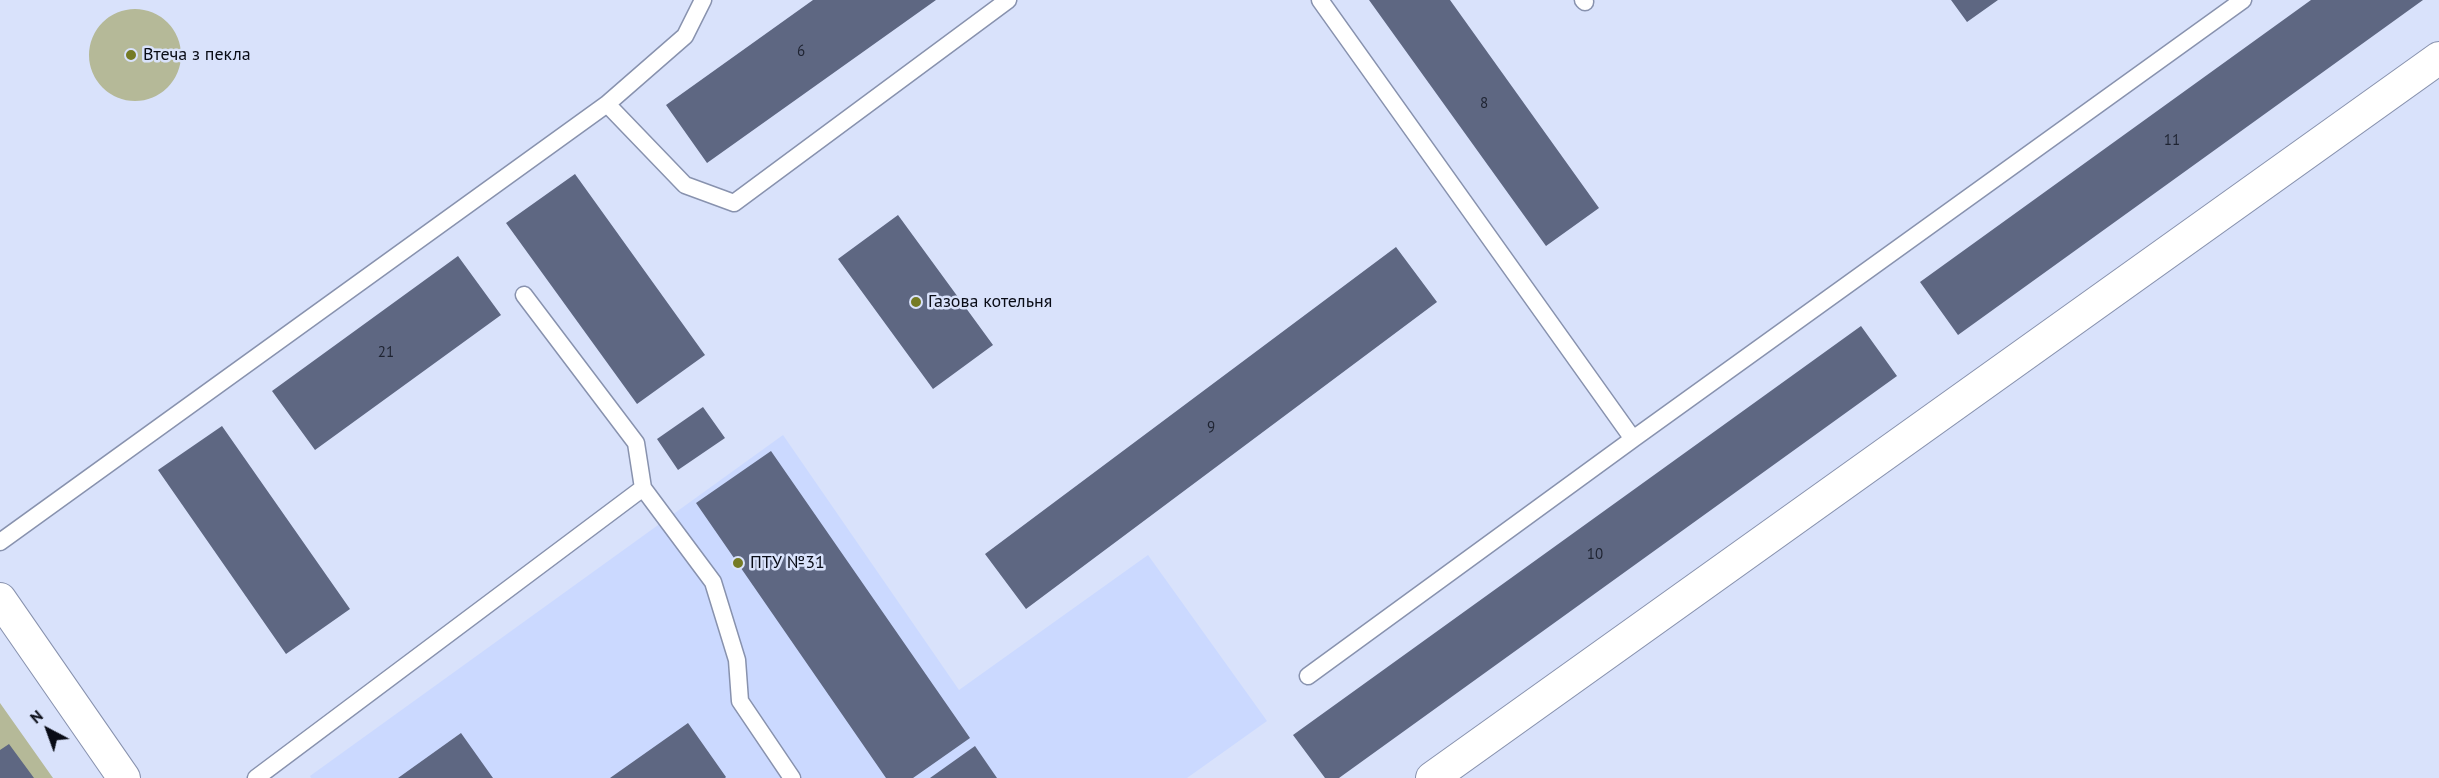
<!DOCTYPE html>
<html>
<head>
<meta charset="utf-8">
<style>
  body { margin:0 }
  #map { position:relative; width:2439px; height:778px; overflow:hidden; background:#d9e2fb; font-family:"PT Sans",sans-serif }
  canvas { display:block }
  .north { position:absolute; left:18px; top:700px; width:60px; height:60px; -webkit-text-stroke:4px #d9e2fb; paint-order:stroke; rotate:319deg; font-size:16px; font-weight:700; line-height:24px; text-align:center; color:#090c16 }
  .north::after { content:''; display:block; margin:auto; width:21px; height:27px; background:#090c16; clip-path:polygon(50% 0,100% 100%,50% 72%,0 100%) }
</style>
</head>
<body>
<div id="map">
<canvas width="2439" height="778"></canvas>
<div class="north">N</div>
</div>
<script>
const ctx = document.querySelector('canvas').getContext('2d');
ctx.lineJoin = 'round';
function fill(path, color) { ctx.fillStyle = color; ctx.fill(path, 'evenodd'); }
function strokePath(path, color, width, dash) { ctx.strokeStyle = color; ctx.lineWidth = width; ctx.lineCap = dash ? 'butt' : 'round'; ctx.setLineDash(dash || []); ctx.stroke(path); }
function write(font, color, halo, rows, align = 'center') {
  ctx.font = font + ' "PT Sans",sans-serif'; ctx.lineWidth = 5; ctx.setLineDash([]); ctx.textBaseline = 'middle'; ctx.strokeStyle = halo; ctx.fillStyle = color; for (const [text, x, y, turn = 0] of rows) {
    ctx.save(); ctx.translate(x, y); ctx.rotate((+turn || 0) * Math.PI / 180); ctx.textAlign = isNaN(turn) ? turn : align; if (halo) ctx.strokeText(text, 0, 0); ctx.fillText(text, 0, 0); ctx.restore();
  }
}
const built = new Path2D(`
  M783 435 959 690 1148 555 1267 721 1187 778H311L310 776Z`);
const green = new Path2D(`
  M89 55a46 46 0 1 1 92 0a46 46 0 1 1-92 0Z
  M0 703 53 778H0Z`);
const building = new Path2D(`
  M813 0H936L707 163 666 105Z
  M1369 0H1450L1599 208 1546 246Z
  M1951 0H1998L1967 22Z
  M2311 0H2423L1958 335 1920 282Z
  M575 174 705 355 637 404 506 223Z
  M898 215 993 345 933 389 838 259Z
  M1396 247 1437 302 1026 609 985 554Z
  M458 256 501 315 315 450 272 391Z
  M1861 326 1897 376 1339 778H1325L1293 735Z
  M703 407 725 438 678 470 657 439Z
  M222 426 350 609 286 654 158 470Z
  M771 451 970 738 913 778H886L696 503Z
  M688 723 726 777 725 778H610Z
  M461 733 493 778H398Z
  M9 744 34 778H0V750Z
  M975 746 997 778H930Z`);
const lane = new Path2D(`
  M1583 0 1585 2
  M607 104 685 185 734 203 1008 0
  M524 295 636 443 643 488 713 582 737 660 740 701 792 778
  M1633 439 2243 0
  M0 542 607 104 685 36 703 0
  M1308 676 1633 439 1320 0
  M256 778 643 488`);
const street = new Path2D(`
  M0 599 124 778
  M1432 778 2439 58`);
const markers = [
  [131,55,6,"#757b25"],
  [916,302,6,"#757b25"],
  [738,563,6,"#757b25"]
];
const numberNames = [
  ["6",801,52],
  ["8",1484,104],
  ["11",2172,141],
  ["21",386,353],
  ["9",1211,428],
  ["10",1595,555]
];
const poiNames = [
  ["Втеча з пекла",143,55],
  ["Газова котельня",928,302],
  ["ПТУ №31",750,563]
];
fill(built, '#cbd9ff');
fill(green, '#b5b998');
fill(building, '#5e6782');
strokePath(lane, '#8892ae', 19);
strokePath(street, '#8892ae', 34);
strokePath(lane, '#fff', 16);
strokePath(street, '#fff', 32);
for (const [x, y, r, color] of markers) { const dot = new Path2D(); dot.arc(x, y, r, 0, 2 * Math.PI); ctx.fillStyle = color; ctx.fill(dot); strokePath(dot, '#d9e2fb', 2); }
write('15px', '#1e2331', null, numberNames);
write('18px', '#090c16', '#d9e2fb', poiNames, 'left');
</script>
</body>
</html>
